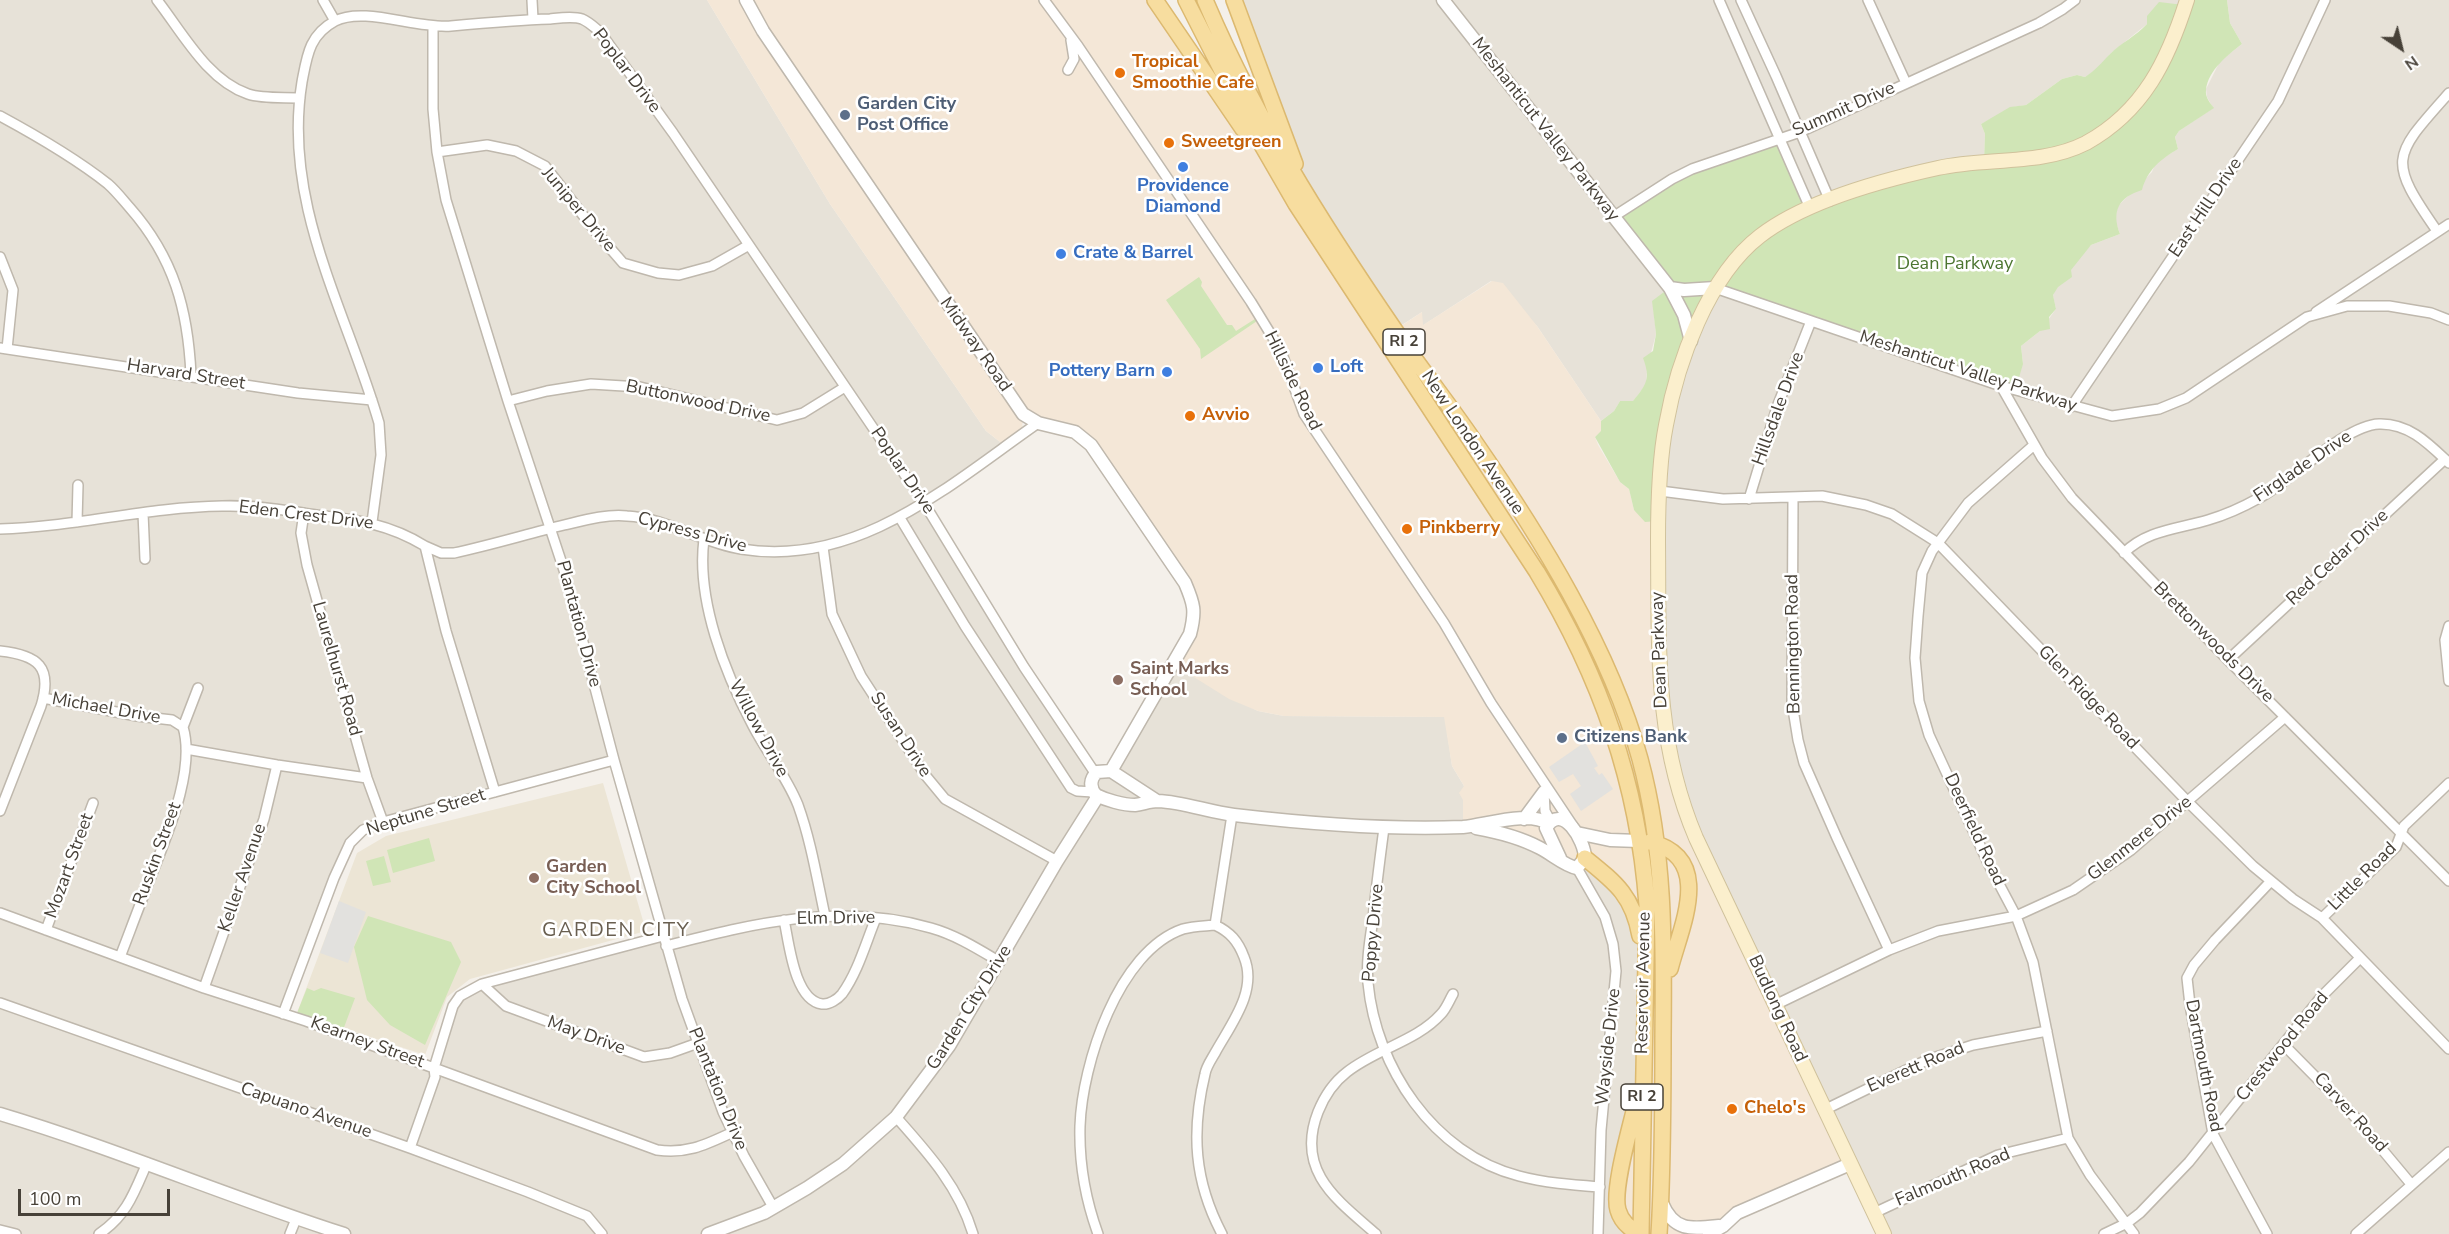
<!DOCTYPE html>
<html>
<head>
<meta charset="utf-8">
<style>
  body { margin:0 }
  #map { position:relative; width:2449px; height:1234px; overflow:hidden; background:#f4f0ea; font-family:"Nunito Sans",sans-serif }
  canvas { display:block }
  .north { position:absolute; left:2371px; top:18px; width:60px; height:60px; -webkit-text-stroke:4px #fff; paint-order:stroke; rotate:145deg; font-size:16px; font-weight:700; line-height:24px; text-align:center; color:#474138 }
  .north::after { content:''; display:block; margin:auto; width:21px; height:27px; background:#474138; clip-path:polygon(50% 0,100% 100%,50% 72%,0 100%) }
  .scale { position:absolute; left:18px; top:1189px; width:152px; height:27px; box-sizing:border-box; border:3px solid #474138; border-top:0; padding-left:8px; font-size:18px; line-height:21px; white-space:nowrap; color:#474138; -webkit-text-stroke:4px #fff; paint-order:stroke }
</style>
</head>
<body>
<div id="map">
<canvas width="2449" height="1234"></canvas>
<div class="north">N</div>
<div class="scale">100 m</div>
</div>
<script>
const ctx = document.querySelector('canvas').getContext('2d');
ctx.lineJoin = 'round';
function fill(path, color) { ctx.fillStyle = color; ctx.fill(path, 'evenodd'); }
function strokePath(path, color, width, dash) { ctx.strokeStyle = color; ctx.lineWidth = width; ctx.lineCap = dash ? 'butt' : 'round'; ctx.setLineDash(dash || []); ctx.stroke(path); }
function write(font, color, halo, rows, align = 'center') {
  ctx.font = font + ' "Nunito Sans",sans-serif'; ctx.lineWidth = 5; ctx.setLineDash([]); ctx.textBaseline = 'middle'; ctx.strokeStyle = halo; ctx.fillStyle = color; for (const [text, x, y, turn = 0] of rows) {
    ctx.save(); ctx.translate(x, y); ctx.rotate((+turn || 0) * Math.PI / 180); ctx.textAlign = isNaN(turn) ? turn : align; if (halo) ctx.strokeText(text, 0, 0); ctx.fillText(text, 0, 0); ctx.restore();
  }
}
const residential = new Path2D(`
  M0 0H707L830 204 986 431 1004 445 925 499 1088 763 1107 773 1173 664 1258 711 1284 716 1445 717 1452 766 1464 786 1463 823 1602 871 1643 936 1633 1234H0ZM615 764 661 937 477 988 456 1003 430 1068 285 1010 325 901 356 838 386 823Z
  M1234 0H2187L2147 24 2110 54 2099 68 2085 77 2077 75 2062 79 2026 105 2014 107 1981 124 1985 134 1984 162 1668 289 1653 304 1656 334 1647 368 1646 385 1633 401H1620L1614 411 1601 421 1537 326 1491 281 1422 326V312L1394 330 1305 192Z
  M2227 0H2449V1234H1884L1687 821 1657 701 1665 428 1714 290 2023 364 2021 346 2040 331 2056 309 2053 296 2054 291 2071 269 2075 258 2091 245 2120 234 2115 221 2117 207 2152 172 2156 162 2178 149 2175 137 2179 131 2213 108 2207 97 2206 89 2220 61 2242 44 2230 23Z`);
const commercial = new Path2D(`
  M707 0H1153L1227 110 1292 200 1395 330 1422 312 1423 325 1492 281 1503 283 1537 326 1601 421V432L1595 437 1598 445 1620 482 1629 489 1634 510 1657 521 1671 768 1849 1165 1723 1229 1709 1234H1633L1618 1215 1636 1111 1644 939 1602 871 1463 823V800L1459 793 1464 786 1452 766 1444 717 1284 716 1258 711 1229 699 1173 664 1192 619 1175 571 1075 432 1023 416 1022 429 1004 445 986 431 830 204Z`);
const education = new Path2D(`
  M603 783 646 931 470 979 447 997 425 1055 297 1013 357 853 386 836Z`);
const green = new Path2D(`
  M2187 0H2227L2230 23 2242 44C2228 55 2208 70 2206 90 2205 97 2210 103 2214 108L2179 131 2175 137 2178 149C2161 159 2147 170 2142 190 2119 197 2111 211 2120 234L2091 245 2071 270 2072 277 2058 287 2053 295 2056 309 2049 317 2050 329 2040 331 2021 346 2023 364 2015 391 1716 289 1681 370 1657 521 1645 522 1634 510 1629 489 1620 482 1595 437 1601 431V421L1614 411 1620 401H1633C1646 385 1651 379 1643 358L1653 351 1656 334 1652 301 1668 289 1616 217 1677 177 1776 140 1809 206 1823 205 1984 161 1985 134 1981 124 2010 107 2026 105 2062 79 2077 75 2085 77C2096 70 2101 63 2110 54 2121 43 2136 36 2147 24V16L2159 2 2184 5Z
  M1199 277 1202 282 1201 286 1227 325H1232L1236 331 1255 319 1257 321 1201 359 1200 349 1166 300Z
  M429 838 435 861 393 873 387 850Z
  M384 856 391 882 373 886 366 861Z
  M368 916 451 942 461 962 425 1045 390 1025 367 1000 354 947Z
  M307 988 314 991 321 988 355 998 343 1030 297 1013Z`);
const parking = new Path2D(`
  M1585 742 1598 766 1594 768 1599 775 1602 773 1613 789 1581 811 1570 794 1581 786 1573 774 1559 782 1549 767Z
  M339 901 366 912 348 963 320 953Z`);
const minor = new Path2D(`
  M157 0C182 32 207 80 248 94 263 99 283 97 300 98
  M323 0 335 21
  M532 0 533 19
  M1044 0 1078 46 1251 302 1281 351 1304 414 1444 623 1491 703 1573 826
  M1719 0 1810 208
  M1741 0 1776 76 1830 201
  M1868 0 1906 83
  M433 28V109L437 152 446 200 508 401 564 570 614 760 682 999 723 1112 744 1156 773 1207
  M1068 70 1074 59 1071 40
  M0 116C37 136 75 158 108 184 116 191 123 200 130 208 174 258 188 310 191 375
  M437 152 487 145 516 151 545 166 596 232 623 263 658 273 679 275 712 266 749 245
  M1613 217 1672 179 1692 169 1800 132 2039 23 2063 9 2075 0
  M2437 231C2387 159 2392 157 2449 93
  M0 257 13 290 7 349
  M1715 288 2001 386 2112 416 2159 409 2186 398 2307 317 2347 306H2389L2431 313 2449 320
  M2316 312 2449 224
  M0 348 298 393 372 400
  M2001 386 2042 458 2072 498 2228 660 2449 881
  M508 401 547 391 591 384 640 387 777 420 803 413 845 387
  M2071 407 2278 101 2325 0
  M2034 445 1968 503 1932 551 1922 573 1918 616 1915 658 1919 701 1929 735 1989 865 2016 916 2033 962 2068 1138 2090 1175 2134 1234
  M1660 491 1723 499 1822 496 1866 505 1892 514 1938 543 2188 802 2253 866 2293 899 2322 918 2449 1049
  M1793 498 1792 703 1798 740 1804 763 1837 838 1889 950
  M1749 499 1777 407 1811 321
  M143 513 145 559
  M304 513 301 533 307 565 367 778 383 822
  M900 518 965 626 1071 788 1077 791 1093 792
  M77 522 78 485
  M372 522 381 455 379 423C346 310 282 203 302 82 307 56 309 35 335 21 364 6 416 29 451 26 484 23 517 20 550 19 560 18 573 16 582 19 589 22 594 27 600 32L673 133 924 503 1024 667 1095 773
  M0 529C74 527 147 507 222 506 254 505 285 510 317 515 358 520 389 524 425 546L446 631 495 792
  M704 539C696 600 725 673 753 726 767 753 787 777 798 805 811 841 817 879 825 916
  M425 546 441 553H454C491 545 527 534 564 525 585 520 606 514 627 516 667 518 702 543 741 549 858 568 949 485 1038 423
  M823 547 832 614 861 676 926 776 945 799 1057 861
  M2124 553C2147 530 2178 529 2208 520 2225 515 2243 507 2259 498 2291 481 2345 425 2379 424 2409 423 2429 444 2449 463
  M2449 626 2445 640 2449 681
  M0 651C38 655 53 667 41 706L0 811
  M2228 660 2445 459
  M43 698 137 716 172 720 183 727C196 771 166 837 150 879 140 904 130 931 120 957
  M183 727 198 688
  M186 749 277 765 367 778
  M1544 791 1545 811 1551 822
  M1384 828C1380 858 1376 889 1373 919 1370 939 1366 962 1368 983 1376 1067 1433 1154 1519 1176 1545 1183 1573 1185 1600 1187
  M1577 868 1605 917 1613 944 1616 971 1601 1130 1598 1234
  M0 913 204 988 306 1021 657 1150C688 1154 705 1145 733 1132
  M2322 918 2396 847 2404 826 2449 783
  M784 920C789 942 794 1000 822 1004 829 1005 838 999 842 994 858 972 866 942 876 918
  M1215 925C1230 932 1238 941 1244 957 1258 991 1231 1024 1215 1053 1211 1060 1206 1067 1205 1074 1191 1132 1194 1181 1222 1234
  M46 930 93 803
  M666 946C754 923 840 902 931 928 956 935 978 949 1000 962
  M482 984 506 1006 644 1057 670 1053 698 1043
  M204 988 264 819 277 765
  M0 1003 410 1148 528 1192 587 1216 602 1234
  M1775 1005 1889 950 1938 931 2016 916 2073 890 2131 850 2285 717
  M283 1014 334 878 350 843 363 830 383 822 614 760
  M2284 1045 2355 1117 2411 1184
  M1824 1110 1927 1060 1973 1045 2047 1031
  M896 1117C928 1153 959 1187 973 1234
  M410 1148 435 1077 434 1068 453 1006 460 996 482 984 663 936
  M1874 1213 1998 1155 2068 1138
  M0 1230 16 1234
  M99 1234C127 1215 134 1193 147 1163
  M290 1234 296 1219
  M1098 1234C1086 1201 1079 1162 1080 1126 1082 1065 1118 951 1183 929 1193 926 1205 926 1215 925L1232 815
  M1376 1234C1337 1200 1295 1171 1318 1112 1324 1097 1334 1082 1347 1072 1376 1049 1417 1041 1441 1014 1446 1009 1449 1001 1453 994
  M2104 1234 2127 1223 2140 1213 2189 1162 2321 997 2359 959
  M2267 1234 2213 1134 2190 1005 2187 978 2194 965 2215 940 2271 881
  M2356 1234 2449 1152`);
const tertiary = new Path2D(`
  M746 0 763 31 1023 414 1038 423 1075 432 1091 445 1185 583C1194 604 1196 611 1190 634L1111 771
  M1443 0 1670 288 1684 315 1691 341
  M1670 288 1684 290 1715 288
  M1157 801 1111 771 1097 772C1090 779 1089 787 1096 795 1106 800 1123 805 1135 805 1143 804 1150 801 1158 801 1183 802 1209 812 1234 815 1311 824 1387 830 1463 827 1486 825 1529 810 1549 824
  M1524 819 1544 792
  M1476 828C1499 832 1519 837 1540 848 1552 854 1565 866 1577 868L1585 858C1585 841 1562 801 1546 828L1560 858
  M1577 833 1610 840 1639 841
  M0 1114C117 1149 228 1197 344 1234
  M1662 1203C1674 1232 1692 1229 1719 1226
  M708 1234 764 1213 807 1188 843 1164 896 1117 949 1046 1057 861 1098 796
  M1709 1234 1723 1226 1737 1213 1850 1164`);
const secondary = new Path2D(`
  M1884 1234 1696 838C1654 739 1659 647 1658 541 1658 506 1659 460 1666 425 1677 363 1708 276 1760 236 1804 202 1883 180 1938 168 1986 157 2041 166 2086 143 2144 111 2168 60 2187 0`);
const primary = new Path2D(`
  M1155 0 1243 129
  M1186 0 1244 114 1296 204 1537 572C1600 676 1638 782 1647 905L1641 1234
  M1205 0C1259 128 1335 244 1414 358 1434 386 1455 413 1474 441 1539 535 1610 649 1640 759 1665 851 1664 943 1663 1037 1663 1102 1663 1168 1659 1234
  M1234 0 1295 164
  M1650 842C1715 858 1681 926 1670 969
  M1585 858C1616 883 1633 896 1640 936
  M1635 1107C1630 1129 1612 1190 1618 1210 1621 1221 1630 1229 1640 1234`);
const markers = [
  [1120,73,6,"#e8710a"],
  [845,115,6,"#5c6f8a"],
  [1169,143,6,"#e8710a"],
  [1183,167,6,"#3f7fe0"],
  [1061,254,6,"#3f7fe0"],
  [1318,368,6,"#3f7fe0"],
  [1167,372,6,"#3f7fe0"],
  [1190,416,6,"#e8710a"],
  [1407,529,6,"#e8710a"],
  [1118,680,6,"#8d6e63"],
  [1562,738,6,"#5c6f8a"],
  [534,878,6,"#8d6e63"],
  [1732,1109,6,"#e8710a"]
];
const shields = [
  [1404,342,42],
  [1642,1097,42]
];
const shieldNames = [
  ["RI 2",1404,342],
  ["RI 2",1642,1097]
];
const foodNames = [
  ["Tropical",1132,63],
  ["Smoothie Cafe",1132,84],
  ["Sweetgreen",1181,143],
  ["Avvio",1202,416],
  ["Pinkberry",1419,529],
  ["Chelo's",1744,1109]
];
const streetNames = [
  ["Poplar Drive",626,71,53],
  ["Summit Drive",1844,110,-24],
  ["Meshanticut Valley Parkway",1545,130,52],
  ["East Hill Drive",2206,208,-56],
  ["Juniper Drive",578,210,50],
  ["Midway Road",975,345,55],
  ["Meshanticut Valley Parkway",1968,372,18],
  ["Harvard Street",186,375,9],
  ["Hillside Road",1292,381,64],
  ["Buttonwood Drive",698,402,12],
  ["Hillsdale Drive",1779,409,-70],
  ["New London Avenue",1472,443,56],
  ["Firglade Drive",2303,467,-34],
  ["Poplar Drive",902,471,56],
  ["Eden Crest Drive",306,516,7],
  ["Cypress Drive",692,533,15],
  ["Red Cedar Drive",2338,558,-43],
  ["Plantation Drive",578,624,75],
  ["Brettonwoods Drive",2213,643,45],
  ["Bennington Road",1794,644,-91],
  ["Dean Parkway",1660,650,-92],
  ["Laurelhurst Road",336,669,74],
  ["Glen Ridge Road",2088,698,46],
  ["Michael Drive",106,709,10],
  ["Willow Drive",758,729,62],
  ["Susan Drive",900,735,57],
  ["Neptune Street",426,813,-17],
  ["Deerfield Road",1974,830,65],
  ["Glenmere Drive",2140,839,-38],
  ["Ruskin Street",158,854,-70],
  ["Mozart Street",70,866,-70],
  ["Little Road",2363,877,-45],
  ["Keller Avenue",243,878,-71],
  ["Elm Drive",836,919,-1],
  ["Poppy Drive",1374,933,-85],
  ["Reservoir Avenue",1644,983,-89],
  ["Garden City Drive",970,1008,-58],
  ["Budlong Road",1777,1009,65],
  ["May Drive",586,1036,20],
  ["Kearney Street",367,1043,20],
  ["Wayside Drive",1609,1047,-84],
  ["Crestwood Road",2283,1047,-51],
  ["Dartmouth Road",2203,1066,79],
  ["Everett Road",1916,1068,-23],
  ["Plantation Drive",717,1089,68],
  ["Capuano Avenue",306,1111,19],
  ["Carver Road",2350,1113,48],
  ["Falmouth Road",1953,1178,-23]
];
const serviceNames = [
  ["Garden City",857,105],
  ["Post Office",857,126],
  ["Citizens Bank",1574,738]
];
const shopNames = [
  ["Providence",1183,187,"center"],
  ["Diamond",1183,208,"center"],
  ["Crate & Barrel",1073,254],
  ["Loft",1330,368],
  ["Pottery Barn",1155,372,"right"]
];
const parkNames = [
  ["Dean Parkway",1955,265]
];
const educationNames = [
  ["Saint Marks",1130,670],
  ["School",1130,691],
  ["Garden",546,868],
  ["City School",546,889]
];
const neighbourhoodNames = [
  ["GARDEN CITY",616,931]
];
fill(residential, '#e7e2d8');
fill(commercial, '#f4e7d7');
fill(education, '#ece5d5');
fill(green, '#d0e5b6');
fill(parking, '#e2e1de');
strokePath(minor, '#bfb8ad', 12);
strokePath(tertiary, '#bfb8ad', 15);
strokePath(secondary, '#d0c29c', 16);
strokePath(primary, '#dcb970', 18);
strokePath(minor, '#fff', 9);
strokePath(tertiary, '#fff', 12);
strokePath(secondary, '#fbefcd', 14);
strokePath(primary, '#f7dd9f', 15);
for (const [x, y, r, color] of markers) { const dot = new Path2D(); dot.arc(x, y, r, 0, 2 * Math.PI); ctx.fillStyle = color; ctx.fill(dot); strokePath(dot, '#fff', 2); }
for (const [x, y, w] of shields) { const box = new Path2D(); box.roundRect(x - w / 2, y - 13, w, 26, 4.5); ctx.fillStyle = '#fff'; ctx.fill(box); strokePath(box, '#474138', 1.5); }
write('bold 16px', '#474138', null, shieldNames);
write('bold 18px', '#c56008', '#fff', foodNames, 'left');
write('18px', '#474138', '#fff', streetNames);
write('bold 18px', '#4e5e75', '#fff', serviceNames, 'left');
write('bold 18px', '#366cbe', '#fff', shopNames, 'left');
write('18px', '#4b752f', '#fff', parkNames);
write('bold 18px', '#785e54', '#fff', educationNames, 'left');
ctx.letterSpacing = '1.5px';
write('20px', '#695f50', '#fff', neighbourhoodNames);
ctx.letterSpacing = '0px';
</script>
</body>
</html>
